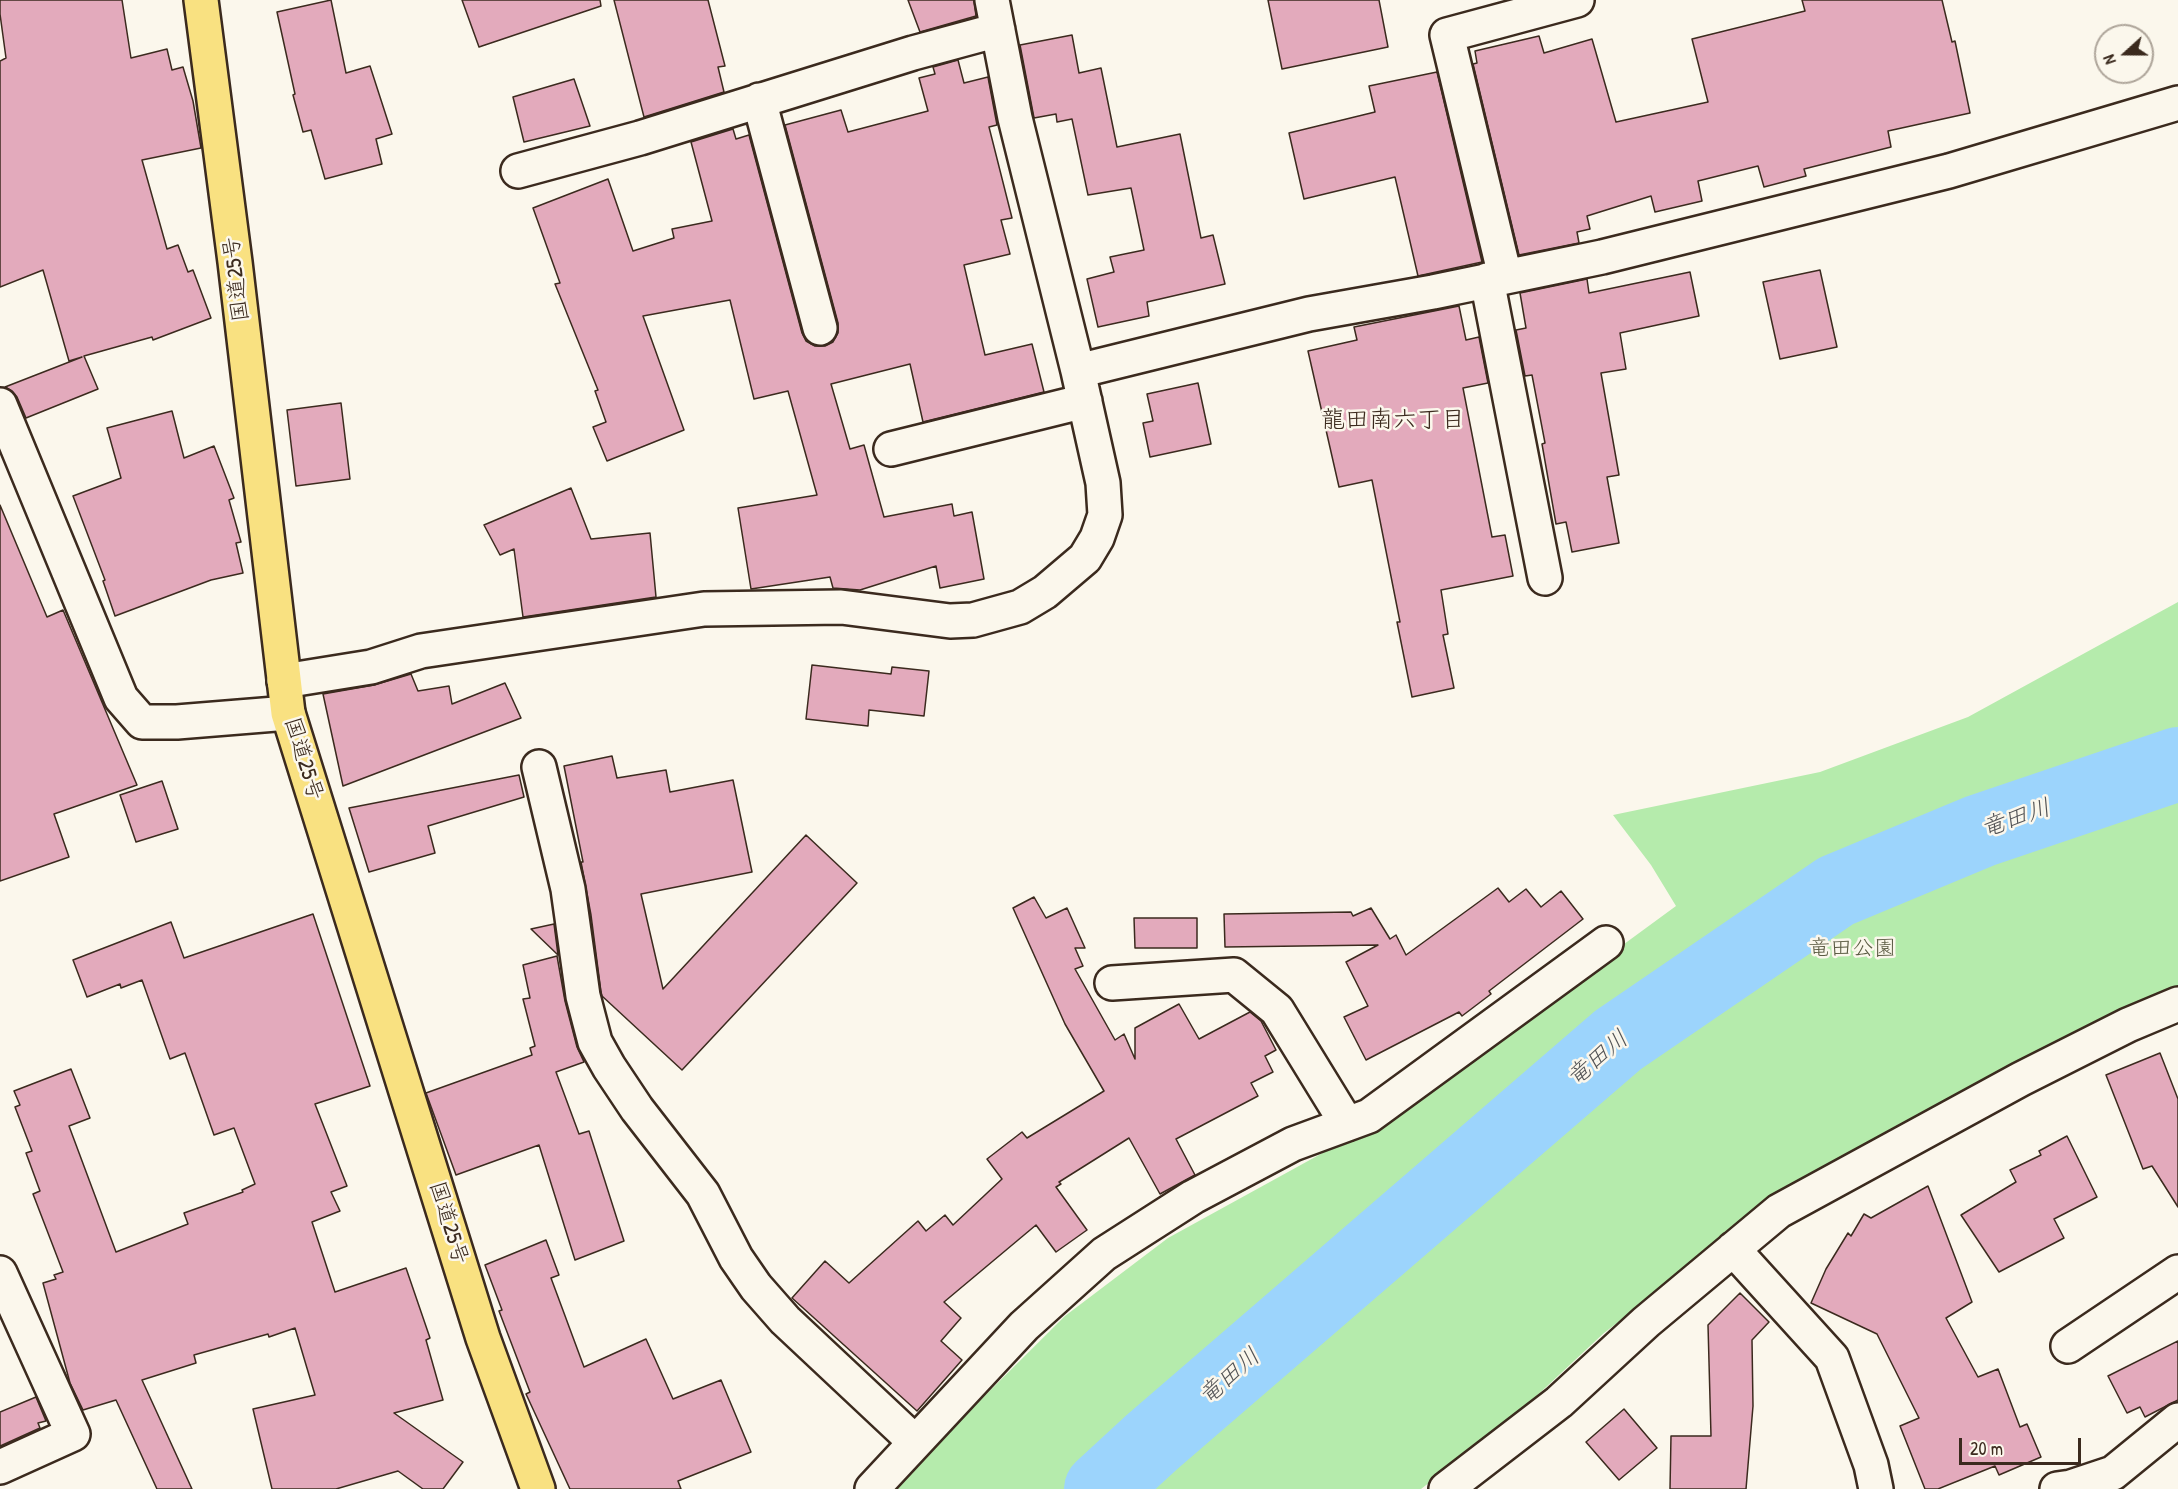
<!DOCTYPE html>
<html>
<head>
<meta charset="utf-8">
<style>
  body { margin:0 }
  #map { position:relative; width:2178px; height:1489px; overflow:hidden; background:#fbf7ec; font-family:"Patrick Hand",sans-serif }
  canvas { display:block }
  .north { position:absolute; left:2094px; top:24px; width:60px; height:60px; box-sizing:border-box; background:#fbf7ec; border:2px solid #aea59a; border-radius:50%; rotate:249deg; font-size:16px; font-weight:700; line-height:24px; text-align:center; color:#3b2a1e }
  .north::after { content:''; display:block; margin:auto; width:21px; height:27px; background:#3b2a1e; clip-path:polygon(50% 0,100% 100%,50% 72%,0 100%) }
  .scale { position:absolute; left:1959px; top:1438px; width:122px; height:27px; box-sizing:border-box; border:3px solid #3b2a1e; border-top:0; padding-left:8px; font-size:18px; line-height:21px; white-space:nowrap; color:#3b2a1e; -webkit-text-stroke:4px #fbf7ec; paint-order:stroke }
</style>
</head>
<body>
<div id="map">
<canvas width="2178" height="1489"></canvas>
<div class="north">N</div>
<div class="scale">20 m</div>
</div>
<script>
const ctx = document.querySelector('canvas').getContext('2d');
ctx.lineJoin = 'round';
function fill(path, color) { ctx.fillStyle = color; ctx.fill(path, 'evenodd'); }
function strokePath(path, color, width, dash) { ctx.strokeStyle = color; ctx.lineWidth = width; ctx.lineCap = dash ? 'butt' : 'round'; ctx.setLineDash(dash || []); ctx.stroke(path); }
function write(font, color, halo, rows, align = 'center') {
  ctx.font = font + ' "Patrick Hand","Klee One",sans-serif'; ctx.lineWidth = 5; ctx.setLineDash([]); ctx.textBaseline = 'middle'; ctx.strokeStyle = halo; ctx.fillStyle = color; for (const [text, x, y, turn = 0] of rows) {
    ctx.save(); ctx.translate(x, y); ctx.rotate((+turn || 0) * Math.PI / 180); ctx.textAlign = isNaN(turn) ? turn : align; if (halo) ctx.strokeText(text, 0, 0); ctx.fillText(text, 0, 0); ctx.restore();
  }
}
const green = new Path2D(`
  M2178 602V987L2148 999 1853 1151 1788 1190 1604 1333 1515 1416 1421 1489H891L1065 1316 1168 1238 1388 1117 1676 906 1651 865 1613 815 1820 772 1968 717Z`);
const river = new Path2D(`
  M1101 1489 1152 1442 1618 1040 1836 891 1980 831 2178 764`);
const building = new Path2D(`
  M0 0H122L131 58 167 49 172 70 183 67 193 101 201 148 142 160 167 249 178 245 188 272 193 270 211 318 153 340 152 337 84 356 98 389 26 418 17 397 12 391 5 387 82 357 69 361 43 270 0 287V61L6 58 0 14Z
  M331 0 346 73 370 66 392 134 376 139 382 164 325 179 311 130 303 132 293 95 295 94 277 12Z
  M462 0H600L601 6 479 47Z
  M614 0H708L725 66 718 67 724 92 644 117Z
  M908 0H974L976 16 920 32Z
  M1268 0H1379L1388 47 1282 69Z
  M1802 0H1942L1952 42 1955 41 1970 113 1888 131 1891 147 1804 169 1806 176 1764 187 1758 166 1698 181 1702 201 1655 212 1651 196 1587 216 1590 229 1577 232 1579 243 1519 255 1473 64 1477 63 1475 51 1539 36 1544 53 1592 39 1616 122 1708 102 1692 39 1805 11Z
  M1072 35 1079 73 1101 68 1117 147 1180 134 1201 238 1213 235 1225 284 1147 302 1149 316 1098 327 1087 279 1114 272 1110 257 1144 250 1131 188 1088 195 1072 119 1057 122 1056 114 1034 118 1020 45Z
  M958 60 964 83 988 77 997 125 989 127 1012 218 1001 220 1010 254 964 265 985 355 1032 344 1044 392 923 422 910 364 831 384 850 449 864 445 884 517 952 504 954 516 972 512 984 579 940 588 936 566 860 590 833 588 830 577 751 589 738 508 817 495 788 391 754 399 730 300 643 316 684 430 607 461 593 427 606 422 595 391 598 390 555 284 560 283 533 208 608 179 633 251 674 238 672 229 712 221 691 142 733 129 736 139 749 135 802 333 806 341 815 346H825L833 342 838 333V323L785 125 841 110 848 132 928 111 919 78 935 74 933 67Z
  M1437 72 1482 262 1418 276 1395 177 1304 199 1289 133 1375 112 1369 86Z
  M574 79 590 126 524 142 513 97Z
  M1820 270 1837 347 1780 359 1763 282Z
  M1690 272 1699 316 1620 333 1626 369 1601 373 1619 475 1607 477 1619 543 1572 552 1566 522 1556 524 1542 444 1545 443 1532 375 1525 376 1516 330 1526 328 1520 293 1587 279 1589 293Z
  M1459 306 1466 340 1479 337 1488 383 1463 388 1492 537 1505 535 1513 576 1441 590 1448 634 1443 635 1454 688 1412 697 1397 622H1400L1372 480 1339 487 1308 351 1357 340 1354 327Z
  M1198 383 1211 444 1150 457 1143 423 1153 421 1147 394Z
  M341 403 350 479 296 486 287 410Z
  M172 411 184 458 214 446 234 498 229 500 241 542 236 543 243 573 211 580 115 616 103 581 105 580 73 496 121 478 107 428Z
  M571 488 591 539 650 533 656 597 523 617 514 549 500 555 484 525Z
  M0 505 47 617 63 610 137 785 54 814 69 857 0 881Z
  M812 665 891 674 892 667 929 671 924 716 869 710 868 726 806 719Z
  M411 674 418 691 449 686 452 704 505 683 521 718 343 786 323 694 374 685Z
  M612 756 617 778 666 770 670 792 733 780 752 872 641 894 663 989 806 835 857 883 682 1070 602 996 601 992 591 915 581 862H583L564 766Z
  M519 775 524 797 428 826 435 853 369 872 349 808Z
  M162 781 178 829 136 842 120 795Z
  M1498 888 1509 902 1526 889 1541 907 1561 891 1583 919 1489 991 1491 994 1462 1016 1459 1012 1366 1060 1344 1017 1368 1006 1346 962 1378 945 1225 947 1224 914 1351 912 1353 916 1371 908 1390 939 1396 935 1406 955Z
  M1034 897 1046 918 1067 908 1085 948H1075L1083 966 1075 969 1115 1040 1124 1034 1135 1059V1028L1179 1004 1199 1039 1250 1012 1261 1021 1276 1050 1265 1056 1273 1072 1251 1083 1258 1096 1176 1139 1195 1175 1160 1194 1129 1138 1059 1182 1061 1184 1056 1187 1087 1230 1056 1252 1036 1225 944 1302 961 1318 941 1341 962 1360 917 1411 792 1298 825 1261 849 1283 918 1221 926 1231 945 1215 953 1225 1002 1179 987 1159 1022 1132 1027 1138 1104 1091 1065 1024 1013 908Z
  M313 914 370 1086 315 1104 347 1186 331 1192 340 1211 312 1222 335 1292 406 1268 430 1338 426 1340 443 1400 394 1413 463 1462 443 1489H423L398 1471 336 1489H272L253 1409 315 1395 295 1328 269 1337 268 1334 194 1355 196 1363 142 1380 192 1489H157L116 1400 83 1410 70 1383 43 1283 56 1279 54 1275 63 1272 33 1194 40 1191 26 1153 32 1151 15 1107 20 1105 14 1091 71 1069 90 1118 69 1126 116 1252 188 1224 184 1213 243 1192 242 1190 255 1184 234 1128 214 1135 185 1053 170 1059 142 980 121 988 120 984 87 997 73 960 171 922 184 958Z
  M1134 918H1197V948H1135Z
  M554 924 558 955 531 929Z
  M557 956 565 1001 577 1047 584 1062 556 1072 579 1134 589 1131 624 1241 575 1260 539 1145 456 1175 426 1093 532 1055 530 1048 535 1046 523 999 530 998 523 965Z
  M2160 1053 2178 1099V1207L2152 1166 2143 1169 2106 1075Z
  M2067 1136 2097 1197 2054 1219 2064 1238 1999 1272 1961 1215 2016 1182 2010 1170 2041 1155 2039 1151Z
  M1928 1186 1972 1302 1946 1318 1978 1377 1998 1369 2020 1427 2027 1424 2041 1457 1999 1475 1995 1466 1938 1489H1925L1900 1426 1919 1418 1877 1334 1811 1303 1826 1269 1848 1233 1851 1236 1864 1214 1871 1218Z
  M546 1240 559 1275 551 1278 584 1367 646 1339 673 1399 721 1380 751 1452 678 1481 681 1489H570L526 1394 530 1392 499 1311 502 1310 485 1265Z
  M1740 1293 1769 1322 1752 1340 1753 1406 1746 1489H1670L1671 1436H1711L1708 1325Z
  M2178 1341V1400L2145 1417 2140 1407 2127 1413 2108 1376Z
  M36 1397 46 1421 38 1423 40 1428 0 1446V1412Z
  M1624 1409 1657 1448 1619 1480 1586 1442Z`);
const street = new Path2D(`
  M759 100 820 328
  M518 171 640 138 913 53 998 30
  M1505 276 1447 35 1577 0
  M1487 280 1545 578
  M1078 371 1309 314 1433 292 1602 257 1949 171 2178 103
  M0 405 121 698 142 722H177L288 713
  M891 449 1085 401
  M284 681 371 667 421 651 704 609 841 607 950 621 973 620 1020 607 1045 592 1085 558 1097 538 1105 515 1103 483 1078 371 1015 118 992 0
  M539 767 568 889 583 996 595 1042 609 1067 637 1109 703 1194 736 1258 756 1287 785 1320 915 1442
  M1112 983 1234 975 1277 1010 1347 1124
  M1733 1249 1832 1358 1871 1465 1876 1489
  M0 1273 73 1434 0 1467
  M2068 1346 2178 1272
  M872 1489 1024 1326 1104 1254 1193 1197 1293 1144 1369 1116 1606 943
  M1446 1489 1559 1402 1646 1322 1779 1211 2021 1079 2128 1025 2178 1004
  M2057 1489 2071 1487 2113 1473 2178 1420`);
const highway = new Path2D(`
  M201 0 235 262 288 713 483 1338 538 1489`);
const streetNames = [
  ["国道25号",237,279,-97],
  ["国道25号",303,759,73],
  ["国道25号",448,1223,73]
];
const parkNames = [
  ["竜田公園",1852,949]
];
const neighbourhoodNames = [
  ["龍田南六丁目",1393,421]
];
const waterNames = [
  ["竜田川",2016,819,-19],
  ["竜田川",1598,1059,-40],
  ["竜田川",1230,1377,-41]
];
fill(green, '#b5ebac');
strokePath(river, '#9cd4fc', 74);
fill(building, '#e3aabc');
strokePath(building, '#3b2a1e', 1.5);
strokePath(street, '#3b2a1e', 38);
strokePath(highway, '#3b2a1e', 38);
strokePath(street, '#fbf7ec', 33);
strokePath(highway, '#f9e181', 33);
write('22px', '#3b2a1e', '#fbf7ec', streetNames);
write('22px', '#5a5a42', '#fbf7ec', parkNames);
write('24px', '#3b2a1e', '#fbf7ec', neighbourhoodNames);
write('italic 24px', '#535456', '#fbf7ec', waterNames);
</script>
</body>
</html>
